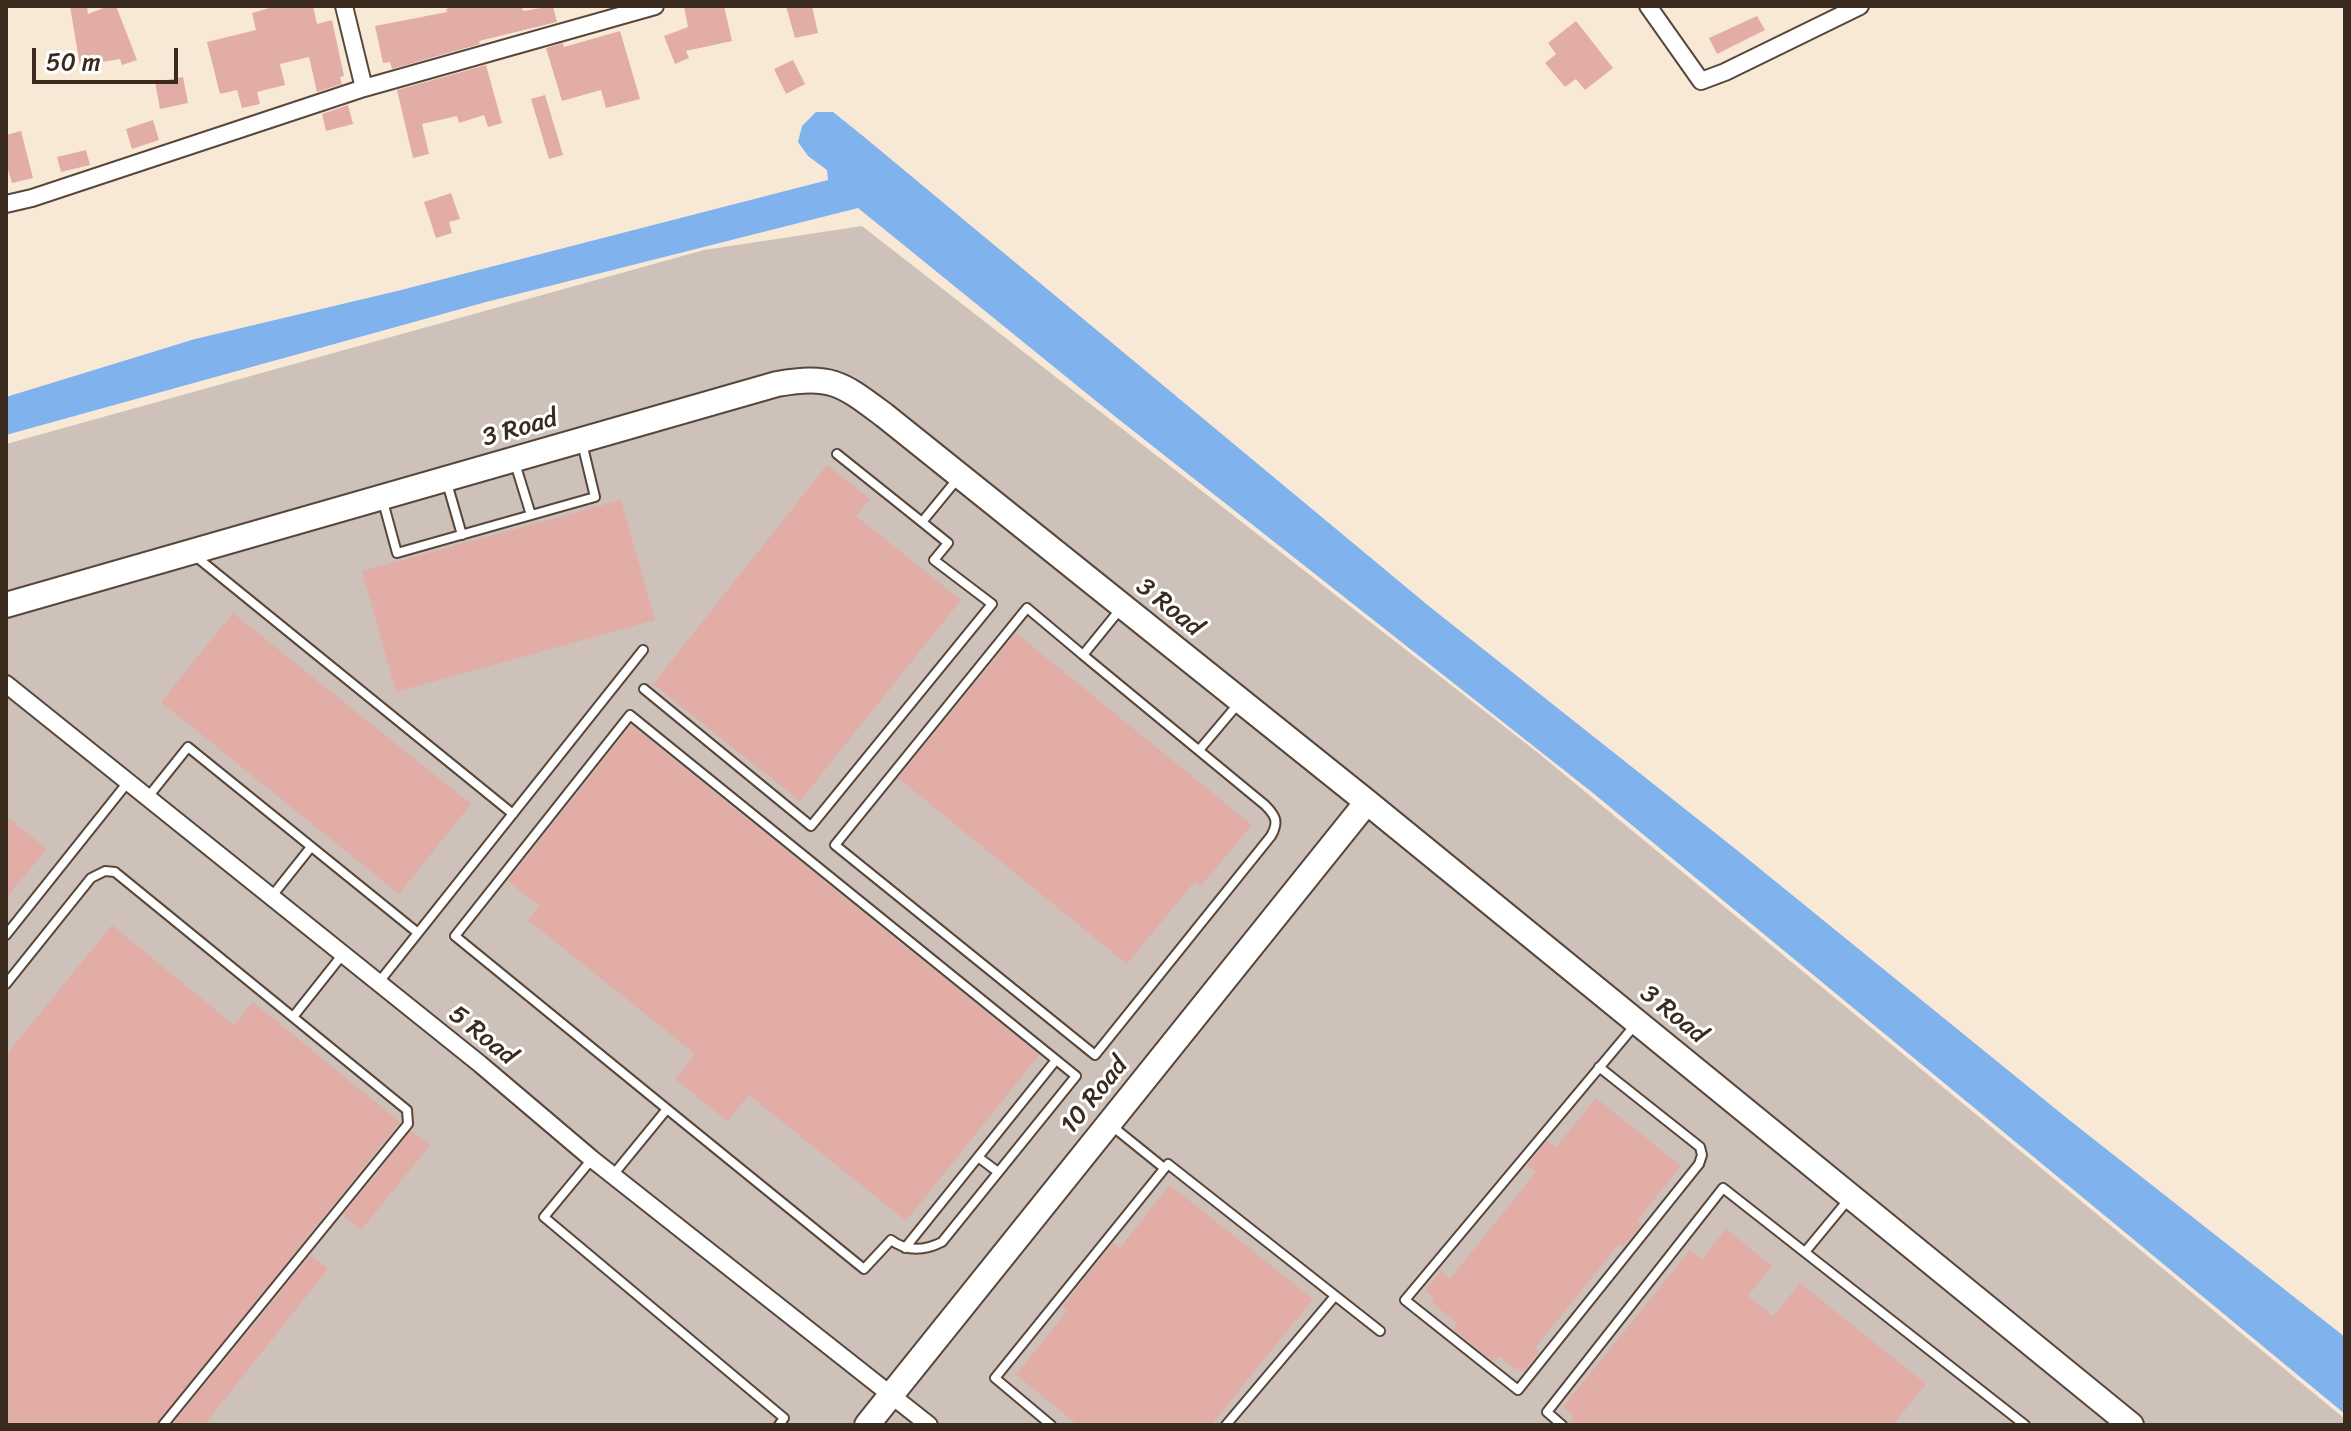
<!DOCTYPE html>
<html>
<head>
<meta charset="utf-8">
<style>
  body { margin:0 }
  #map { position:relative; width:2351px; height:1431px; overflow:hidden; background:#f8e9d7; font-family:Sriracha,sans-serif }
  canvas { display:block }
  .frame { position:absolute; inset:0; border:8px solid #3b2a1e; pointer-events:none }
  .scale { position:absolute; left:32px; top:48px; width:146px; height:36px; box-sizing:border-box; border:4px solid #3b2a1e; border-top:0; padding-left:10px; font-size:24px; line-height:28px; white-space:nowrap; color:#3b2a1e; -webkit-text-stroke:6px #fff; paint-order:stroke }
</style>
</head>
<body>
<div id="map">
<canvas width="2351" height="1431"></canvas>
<div class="frame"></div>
<div class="scale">50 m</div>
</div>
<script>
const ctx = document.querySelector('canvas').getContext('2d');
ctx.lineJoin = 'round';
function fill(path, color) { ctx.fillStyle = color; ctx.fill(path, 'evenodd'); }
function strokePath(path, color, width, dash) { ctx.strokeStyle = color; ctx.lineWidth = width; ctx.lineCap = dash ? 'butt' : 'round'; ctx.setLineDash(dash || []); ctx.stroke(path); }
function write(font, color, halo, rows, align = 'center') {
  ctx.font = font + ' Sriracha,sans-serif'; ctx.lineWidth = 6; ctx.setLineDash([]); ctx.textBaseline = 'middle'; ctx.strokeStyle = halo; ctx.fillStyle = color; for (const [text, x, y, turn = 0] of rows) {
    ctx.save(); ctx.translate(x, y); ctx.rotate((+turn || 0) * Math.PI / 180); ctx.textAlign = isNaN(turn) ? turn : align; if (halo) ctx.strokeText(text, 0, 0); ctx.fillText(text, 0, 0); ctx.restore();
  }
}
const industrial = new Path2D(`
  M862 226 1537 752 2345 1419V1425H6V444L704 250Z`);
const water = new Path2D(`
  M816 112H833L863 136 1430 607 1738 851 2068 1119 2345 1337V1414L1593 793 1117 418 858 208 486 302 6 435V397L195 339 397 291 828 180 827 170 808 156 798 142 802 126Z`);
const building = new Path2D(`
  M70 6H87L88 14 109 6H116L137 60 122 65 120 59 80 66Z
  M276 6H313L317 24 332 20 344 76 340 77 342 84 317 92 309 57 280 64 285 85 257 92 260 104 242 108 237 90 220 94 207 42 256 30 252 13Z
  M456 6H522L523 11 553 6 557 22 479 41 480 44 392 69 390 62 383 63 375 26 447 12 446 9Z
  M684 6H724L732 41 686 51 689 58 675 64 664 36 688 27Z
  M786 6H812L818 33 795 38Z
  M1757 16 1765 30 1717 54 1709 38Z
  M1576 21 1613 68 1585 90 1576 79 1565 87 1545 63 1556 54 1548 43Z
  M620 31 640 99 606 108 601 90 562 101 546 48 563 43 564 47Z
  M793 60 805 84 786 94 774 69Z
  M486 65 502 123 488 127 484 115 459 123 457 116 422 124 429 154 413 158 397 90Z
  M183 77 188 103 160 109 155 82Z
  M545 95 563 155 549 159 531 99Z
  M348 105 353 124 326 131 322 114Z
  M153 120 159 140 132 149 126 129Z
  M21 131 33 178 12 183 8 170 6 171V135Z
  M86 150 90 165 61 172 57 157Z
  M451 193 460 219 449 222 452 233 436 238 424 202Z
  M827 465 870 499 856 516 961 600 800 801 653 684Z
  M621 500 655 620 396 692 362 571Z
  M233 613 471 804 399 894 161 702Z
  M1016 633 1252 825 1201 886 1195 881 1127 964 898 778Z
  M631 725 1039 1055 906 1221 749 1095 727 1121 675 1079 695 1054 528 920 539 906 508 881Z
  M6 816 47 849 6 898Z
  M112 925 234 1025 253 1002 400 1122 156 1425H6V1055Z
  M1596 1098 1681 1166 1637 1221 1641 1225 1623 1247 1619 1244 1535 1348 1539 1352 1523 1372 1518 1368 1516 1370 1499 1356 1494 1362 1453 1329 1458 1324 1431 1302 1434 1298 1425 1291 1441 1271 1450 1279 1536 1172 1527 1165 1547 1141 1556 1147Z
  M411 1131 430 1145 361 1230 343 1215Z
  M1170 1185 1313 1299 1211 1425H1078L1016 1375 1067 1311 1062 1307 1113 1243 1120 1248Z
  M1726 1229 1772 1266 1748 1296 1773 1316 1800 1283 1926 1384 1893 1425H1569L1573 1416 1563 1407 1690 1250 1702 1259Z
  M311 1255 328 1269 204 1425H172Z`);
const lane = new Path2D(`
  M837 454 922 522 959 477
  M514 460 531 515
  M447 483 462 535
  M382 498 397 553 595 497 582 443
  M194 555 513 814
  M1083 655 1265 805C1276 816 1279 822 1271 836L1095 1055 835 845 1027 608 1083 655 1122 607
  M644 689 811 826 992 604 934 560 948 543 922 522
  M1200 749 1238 704
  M148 797 188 747 418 933
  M272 896 311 847
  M6 935 128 782
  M379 982 643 650
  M6 984 91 878 105 871 115 872 407 1110 408 1124 163 1425
  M293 1017 343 954
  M1599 1067 1700 1147 1702 1155 1699 1164 1518 1390 1405 1300 1635 1025
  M1112 1126 1164 1168
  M978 1157 998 1172
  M592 1159 544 1217 784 1418 779 1425
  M613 1175 667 1109 864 1269 891 1240C907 1252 924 1251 942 1242L1076 1076 630 715 455 936 667 1109
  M905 1248 1056 1060
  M1805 1252 1848 1200
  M1051 1425 995 1378 1168 1164 1380 1331
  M1226 1425 1335 1296
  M1562 1425 1547 1412 1723 1188 2025 1425`);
const street = new Path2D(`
  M344 6 364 88
  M1648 6 1701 81 1725 72 1860 6
  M6 204 32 198 364 88 655 6
  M6 684 480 1064 592 1159 929 1425`);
const secondary = new Path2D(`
  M6 605 777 384C832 375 841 383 884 415L1367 802 2131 1425
  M867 1425 1367 802`);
const streetNames = [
  ["3 Road",520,429,-16],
  ["3 Road",1169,608,39],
  ["3 Road",1673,1015,39],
  ["5 Road",482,1036,39],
  ["10 Road",1095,1096,-51]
];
fill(industrial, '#cec1ba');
fill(water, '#80b2ed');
fill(building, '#e2ada7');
strokePath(lane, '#57473a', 12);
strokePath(street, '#57473a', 20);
strokePath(secondary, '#57473a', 28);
strokePath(lane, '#fff', 8);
strokePath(street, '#fff', 16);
strokePath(secondary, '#fff', 24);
write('26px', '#3b2a1e', '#fff', streetNames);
</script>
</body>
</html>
